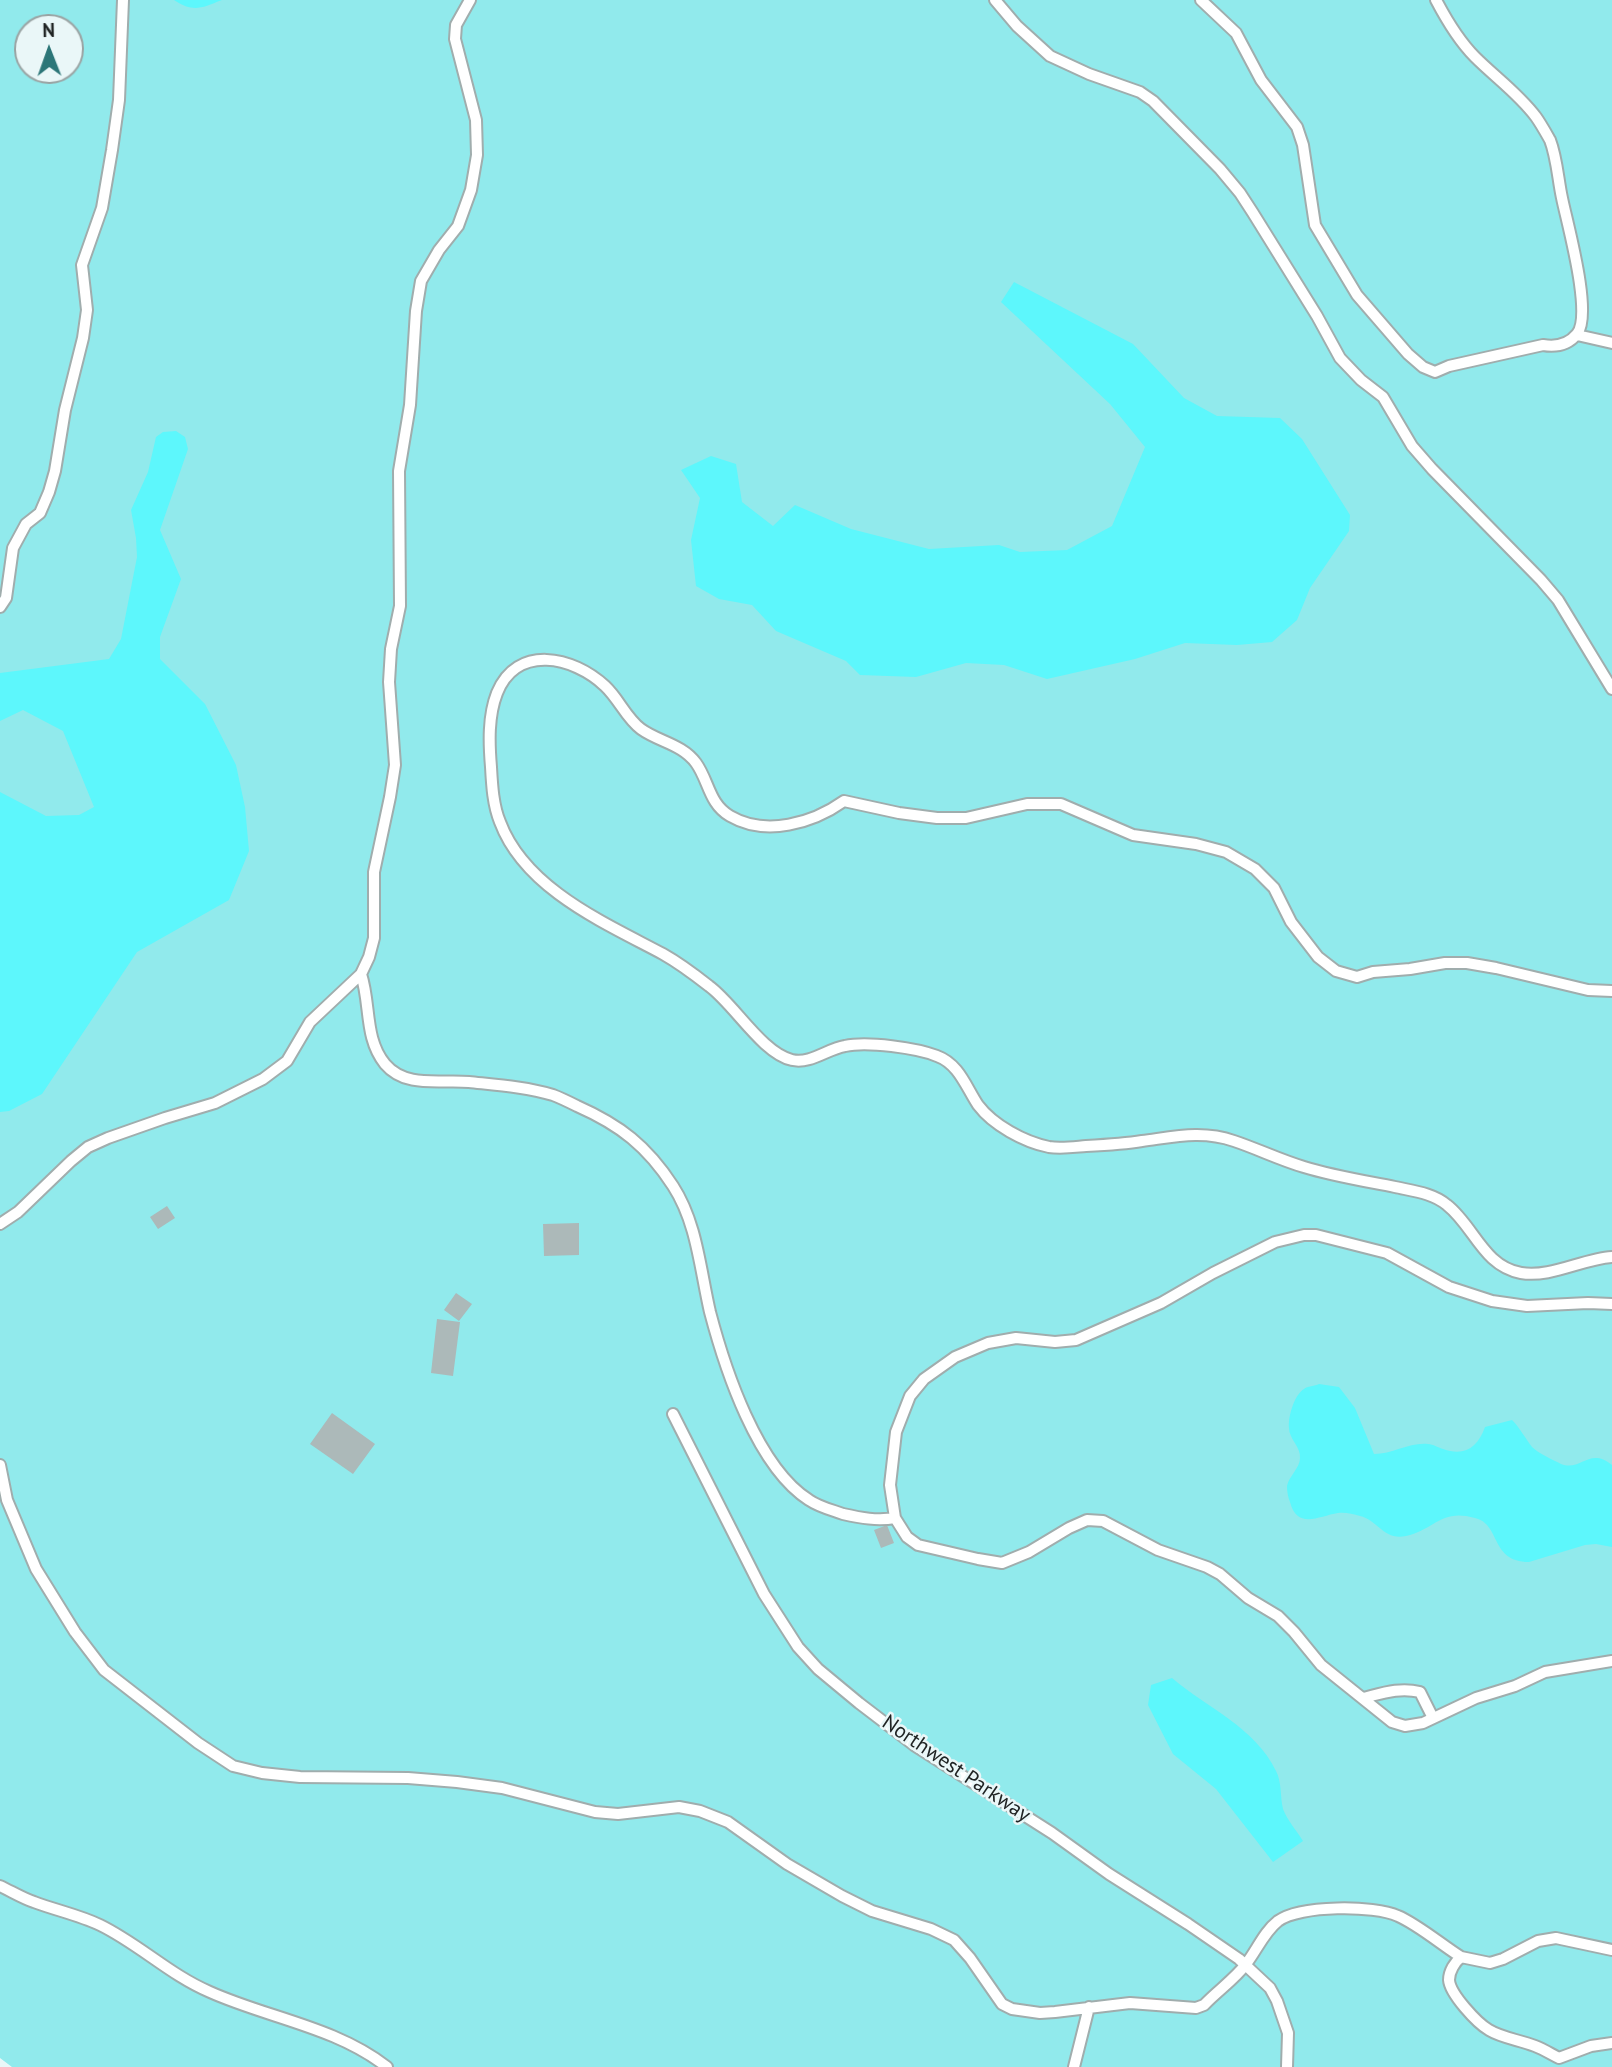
<!DOCTYPE html>
<html>
<head>
<meta charset="utf-8">
<style>
  body { margin:0 }
  #map { position:relative; width:1612px; height:2067px; overflow:hidden; background:#eaf7f8; font-family:"PT Sans",sans-serif }
  canvas { display:block }
  .north { position:absolute; left:14px; top:14px; width:70px; height:70px; box-sizing:border-box; background:#eaf7f8; border:2px solid #99a3a3; border-radius:50%; rotate:359deg; font-size:19px; font-weight:700; line-height:28px; text-align:center; color:#202424 }
  .north::after { content:''; display:block; margin:auto; width:24px; height:32px; background:#2c7678; clip-path:polygon(50% 0,100% 100%,50% 72%,0 100%) }
</style>
</head>
<body>
<div id="map">
<canvas width="1612" height="2067"></canvas>
<div class="north">N</div>
</div>
<script>
const ctx = document.querySelector('canvas').getContext('2d');
ctx.lineJoin = 'round';
function fill(path, color) { ctx.fillStyle = color; ctx.fill(path, 'evenodd'); }
function strokePath(path, color, width, dash) { ctx.strokeStyle = color; ctx.lineWidth = width; ctx.lineCap = dash ? 'butt' : 'round'; ctx.setLineDash(dash || []); ctx.stroke(path); }
function write(font, color, halo, rows, align = 'center') {
  ctx.font = font + ' "PT Sans",sans-serif'; ctx.lineWidth = 5; ctx.setLineDash([]); ctx.textBaseline = 'middle'; ctx.strokeStyle = halo; ctx.fillStyle = color; for (const [text, x, y, turn = 0] of rows) {
    ctx.save(); ctx.translate(x, y); ctx.rotate((+turn || 0) * Math.PI / 180); ctx.textAlign = isNaN(turn) ? turn : align; if (halo) ctx.strokeText(text, 0, 0); ctx.fillText(text, 0, 0); ctx.restore();
  }
}
const green = new Path2D(`
  M0 0H1612V2067H12L0 2058ZM28 28H70V70H28Z`);
const water = new Path2D(`
  M174 0H222C201 8 194 13 174 0Z
  M1014 282 1133 344 1184 398 1217 416 1280 418 1302 439 1350 515 1349 531 1310 588 1297 620 1272 642 1237 645 1185 643 1135 659 1047 679 1004 665 966 663 916 677 860 675 846 661 776 631 752 605 719 599 696 586 691 540 700 498 681 470 711 456 736 464 742 502 773 526 795 505 851 529 929 549 999 545 1020 552 1067 550 1112 526 1145 447 1110 404 1001 302Z
  M176 431 185 437 188 449 160 530 181 579 160 637V659L205 704 236 765 245 807 249 851 229 900 137 952 42 1094 9 1111 0 1112V792L46 816 79 815 94 807 63 731 23 710 0 721V673L109 659 121 639 137 557 136 538 131 510 148 472 156 437 163 432Z
  M1319 1384 1339 1387 1355 1408 1374 1454C1393 1454 1410 1442 1428 1444 1433 1444 1439 1448 1443 1449 1465 1457 1478 1447 1485 1427L1512 1420C1520 1428 1525 1438 1532 1447 1538 1453 1553 1460 1561 1464 1581 1472 1589 1446 1612 1465V1547L1596 1544 1585 1545 1529 1562C1490 1562 1501 1524 1475 1518 1441 1508 1434 1530 1406 1536 1384 1541 1378 1520 1360 1516 1353 1514 1345 1512 1338 1513 1319 1516 1297 1530 1290 1502 1288 1497 1287 1492 1287 1486 1289 1476 1300 1468 1300 1458 1301 1447 1289 1439 1289 1428 1288 1417 1294 1395 1304 1389 1307 1386 1315 1386 1319 1384Z
  M1172 1678C1207 1708 1255 1727 1276 1771 1282 1782 1280 1797 1283 1809 1287 1820 1297 1831 1303 1841L1273 1862 1216 1789 1173 1754 1148 1705 1151 1685Z`);
const building = new Path2D(`
  M167 1206 175 1218 158 1229 150 1217Z
  M579 1223V1255L544 1256 543 1224Z
  M456 1293 472 1304 459 1321 444 1310Z
  M437 1319 460 1322 453 1376 431 1373Z
  M332 1413 375 1444 353 1474 310 1444Z
  M887 1525 894 1543 881 1548 874 1530Z`);
const lane = new Path2D(`
  M995 0 1017 26 1050 56 1089 74 1140 92 1153 101 1220 169 1240 193 1253 213 1317 316 1340 358 1361 380 1383 397 1412 446 1432 469 1541 580 1558 600 1612 689
  M1201 0 1236 33 1261 80 1297 127 1303 145 1315 225 1357 295 1408 354 1423 367 1435 372 1449 366 1543 345C1555 347 1568 345 1577 334 1593 314 1567 223 1562 198 1558 180 1557 158 1550 140 1546 133 1541 124 1536 117 1519 94 1495 77 1475 57 1459 41 1447 21 1436 0
  M1577 335 1612 343
  M0 607 6 598 13 548 26 524 40 513 49 492 55 471 65 410 83 338 87 310 82 265 102 208 112 150 119 100 123 0
  M361 974C371 1005 364 1038 385 1064 406 1089 441 1079 469 1082 497 1085 526 1087 553 1095 561 1098 569 1102 577 1106 620 1125 647 1146 673 1186 697 1223 700 1269 710 1312 725 1369 757 1467 809 1500 819 1507 832 1510 843 1514 861 1518 877 1521 895 1518
  M1612 991 1588 990 1496 968 1467 963H1445L1410 969 1373 972 1357 977 1336 971 1318 957 1291 922 1274 888 1255 869 1226 852 1196 844 1133 835 1061 804H1027L966 818H937L899 813 844 801C813 823 766 837 730 816 709 804 709 781 696 763 682 744 659 742 641 729 626 718 619 699 605 686 573 656 517 644 497 693 488 716 489 743 491 767 492 785 493 805 500 822 525 889 605 923 663 954 679 963 695 975 709 986 734 1004 762 1053 792 1060 811 1064 827 1049 845 1046 867 1041 917 1048 937 1056 959 1064 966 1087 978 1105 993 1125 1024 1142 1049 1147 1061 1149 1074 1147 1086 1146 1105 1145 1124 1144 1142 1141 1174 1137 1202 1130 1234 1141 1258 1149 1280 1160 1304 1167 1333 1176 1365 1181 1395 1187 1413 1191 1433 1193 1447 1205 1474 1226 1483 1266 1521 1273 1551 1278 1582 1259 1612 1257
  M0 1224 18 1212 71 1161 88 1147 108 1138 165 1118 215 1103 263 1079 287 1061 310 1022 361 974 369 957 374 938V872L390 797 395 765 389 682 391 649 400 606 399 471 410 405 416 311 421 281 439 250 458 226 471 190 477 155 476 120 455 39 456 25 470 0
  M1612 1304 1588 1303 1527 1306 1492 1301 1449 1287 1387 1253 1316 1235H1304L1275 1242 1213 1273 1161 1303 1076 1340 1055 1342 1016 1338 988 1343 955 1357 924 1379 910 1396 896 1432 890 1485 895 1518 907 1537 918 1545 978 1559 1002 1563 1029 1552 1069 1528 1087 1520 1103 1521 1158 1550 1207 1567 1220 1574 1248 1598 1278 1616 1294 1632 1321 1665 1392 1722 1405 1726 1423 1723 1476 1698 1515 1686 1545 1672 1612 1661
  M673 1414 764 1594 798 1647 818 1669 859 1703 914 1745 1052 1833 1109 1874 1188 1924 1239 1959 1270 1988 1277 2001 1288 2033 1287 2067
  M0 1465 7 1500 36 1569 75 1632 104 1670 198 1743 233 1766 262 1773 300 1777 408 1778 457 1782 502 1788 595 1812 618 1814 679 1807 700 1811 728 1822 787 1864 842 1896 872 1911 931 1929 954 1940 970 1958 1002 2004 1012 2009 1040 2013 1055 2012 1130 2003 1196 2008 1204 2005C1217 1991 1235 1979 1246 1964 1257 1950 1264 1932 1278 1921 1300 1905 1374 1905 1398 1916 1417 1924 1442 1945 1461 1957
  M1363 1698C1383 1693 1400 1687 1420 1692L1433 1718
  M0 1886C11 1891 22 1898 34 1902 55 1910 79 1915 100 1925 139 1944 170 1975 210 1992 268 2018 336 2027 387 2067
  M1612 1950 1556 1938 1538 1941 1503 1959 1490 1963 1461 1957C1455 1962 1449 1971 1449 1980 1450 1994 1477 2023 1489 2030 1502 2038 1520 2040 1535 2046 1543 2049 1551 2054 1559 2058L1591 2046 1612 2043
  M1074 2067 1089 2007`);
const streetNames = [
  ["Northwest Parkway",956,1769,34]
];
fill(green, '#91eaec');
fill(water, '#5df7fc');
fill(building, '#acb9b9');
strokePath(lane, '#a0adad', 14);
strokePath(lane, '#fff', 10);
write('21px', '#202424', '#eaf7f8', streetNames);
</script>
</body>
</html>
